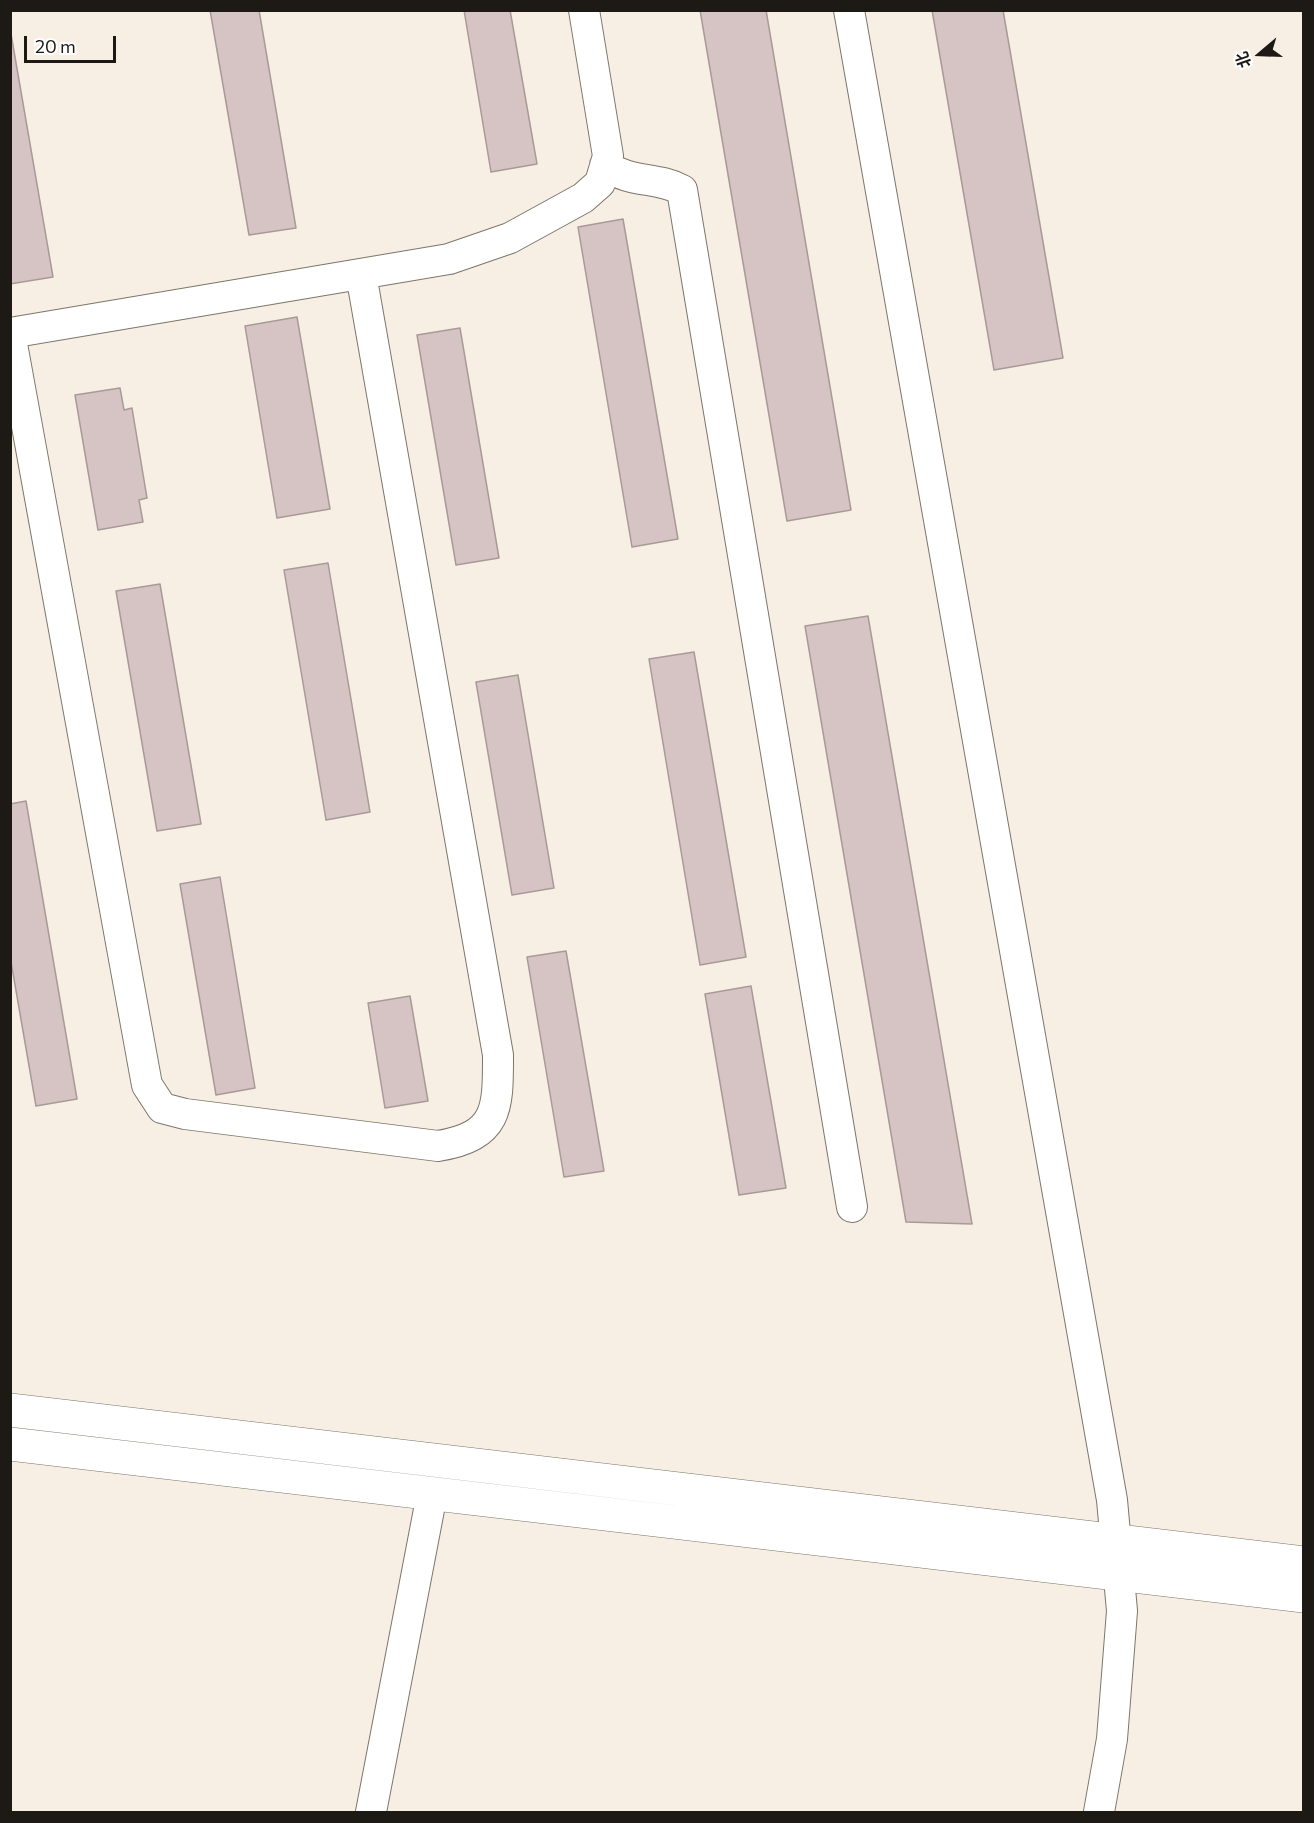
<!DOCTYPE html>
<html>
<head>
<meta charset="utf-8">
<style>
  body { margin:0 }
  #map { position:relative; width:1314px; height:1823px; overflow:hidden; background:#f7efe3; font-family:Commissioner,"Noto Sans SC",sans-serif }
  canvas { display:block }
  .frame { position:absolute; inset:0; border:12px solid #1d1a16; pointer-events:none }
  .north { position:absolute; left:1230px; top:24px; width:60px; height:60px; -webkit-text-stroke:4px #fff; paint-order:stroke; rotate:251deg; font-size:16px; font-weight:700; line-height:24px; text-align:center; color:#1d1a16 }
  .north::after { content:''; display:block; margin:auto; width:21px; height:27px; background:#1d1a16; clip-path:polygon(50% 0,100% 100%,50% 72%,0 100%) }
  .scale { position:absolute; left:24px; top:36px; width:92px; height:27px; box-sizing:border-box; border:3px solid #1d1a16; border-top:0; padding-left:8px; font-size:18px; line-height:21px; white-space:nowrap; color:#1d1a16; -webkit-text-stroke:4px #fff; paint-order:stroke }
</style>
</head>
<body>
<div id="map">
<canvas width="1314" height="1823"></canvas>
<div class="frame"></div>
<div class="north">北</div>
<div class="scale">20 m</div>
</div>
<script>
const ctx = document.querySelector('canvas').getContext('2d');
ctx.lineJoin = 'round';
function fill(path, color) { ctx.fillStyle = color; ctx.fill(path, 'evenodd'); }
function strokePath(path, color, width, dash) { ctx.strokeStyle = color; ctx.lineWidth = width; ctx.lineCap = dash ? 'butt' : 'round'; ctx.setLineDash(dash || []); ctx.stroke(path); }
const building = new Path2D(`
  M210 10H259L296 228 249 235Z
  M464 10H510L537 164 491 172Z
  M700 10H766L851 510 787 521Z
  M932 10H1003L1063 358 994 370Z
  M10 28 53 277 10 284Z
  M623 219 678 539 632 547 578 227Z
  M297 317 330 509 277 518 245 326Z
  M460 328 499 558 456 565 417 335Z
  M120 388 124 410 132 408 147 498 139 500 143 522 98 530 75 395Z
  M328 563 370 812 326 820 284 570Z
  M160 584 201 824 157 831 116 591Z
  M868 616 972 1224 906 1222 805 626Z
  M694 652 746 957 700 965 649 659Z
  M518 675 554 888 512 895 476 682Z
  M26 801 77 1099 36 1106 10 956V804Z
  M220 877 255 1088 216 1095 180 884Z
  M566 951 604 1171 564 1177 527 957Z
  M751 986 786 1188 739 1195 705 994Z
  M410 996 428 1101 385 1108 368 1003Z`);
const minor = new Path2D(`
  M849 10 1112 1500 1122 1611 1112 1739 1099 1812
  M605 165C631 184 656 176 682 190L852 1207
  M10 333 147 1085 162 1108 185 1114 438 1146C499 1136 498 1108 498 1055L361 274
  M10 333 449 259 510 238 583 198 600 183 608 156 584 10
  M371 1812 432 1494`);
const major = new Path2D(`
  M10 1410 1304 1563
  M10 1444 1304 1596`);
fill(building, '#d5c4c3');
strokePath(building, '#a99998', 1.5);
strokePath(minor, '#7d766b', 32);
strokePath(major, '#7d766b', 34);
strokePath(minor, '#fff', 30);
strokePath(major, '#fff', 33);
</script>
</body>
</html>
